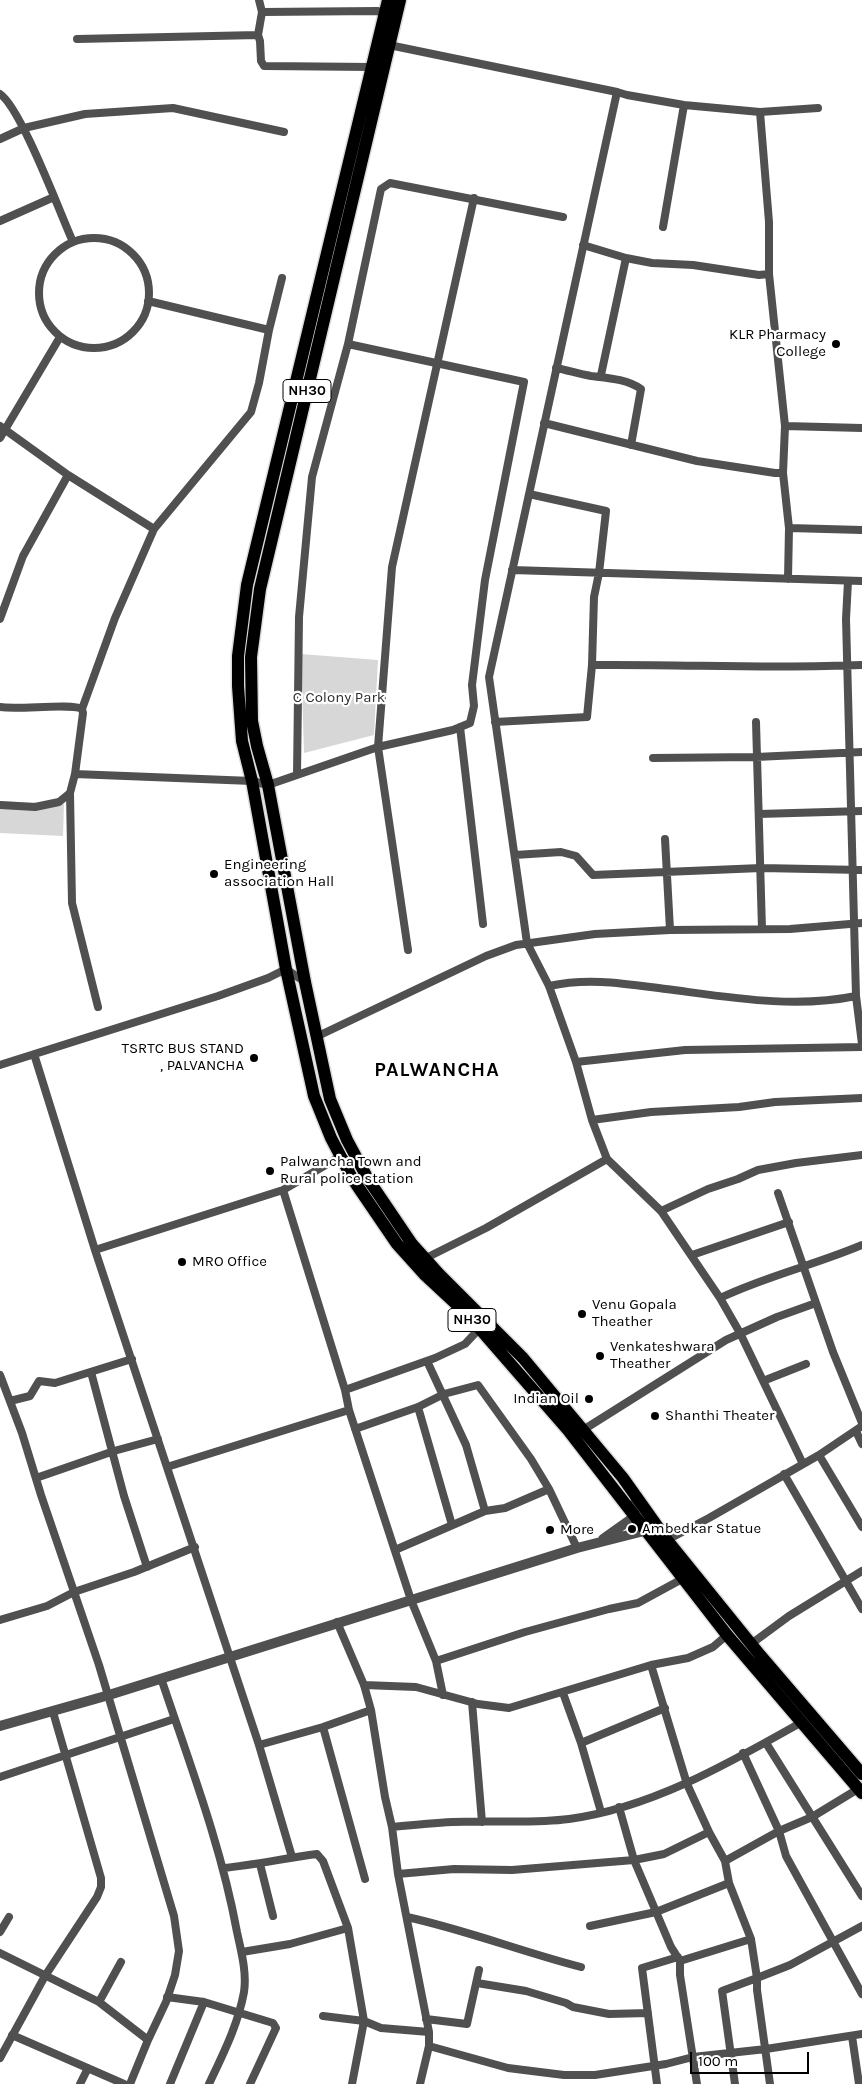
<!DOCTYPE html>
<html>
<head>
<meta charset="utf-8">
<style>
  body { margin:0 }
  #map { position:relative; width:862px; height:2084px; overflow:hidden; background:#fff; font-family:Karla,sans-serif }
  canvas { display:block }
  .scale { position:absolute; left:690px; top:2052px; width:119px; height:22px; box-sizing:border-box; border:2px solid #000; border-top:0; padding-left:6px; font-size:15px; line-height:18px; white-space:nowrap; color:#000; -webkit-text-stroke:4px #fff; paint-order:stroke }
</style>
</head>
<body>
<div id="map">
<canvas width="862" height="2084"></canvas>
<div class="scale">100 m</div>
</div>
<script>
const ctx = document.querySelector('canvas').getContext('2d');
ctx.lineJoin = 'round';
function fill(path, color) { ctx.fillStyle = color; ctx.fill(path, 'evenodd'); }
function strokePath(path, color, width, dash) { ctx.strokeStyle = color; ctx.lineWidth = width; ctx.lineCap = dash ? 'butt' : 'round'; ctx.setLineDash(dash || []); ctx.stroke(path); }
function write(font, color, halo, rows, align = 'center') {
  ctx.font = font + ' Karla,sans-serif'; ctx.lineWidth = 4.5; ctx.setLineDash([]); ctx.textBaseline = 'middle'; ctx.strokeStyle = halo; ctx.fillStyle = color; for (const [text, x, y, turn = 0] of rows) {
    ctx.save(); ctx.translate(x, y); ctx.rotate((+turn || 0) * Math.PI / 180); ctx.textAlign = isNaN(turn) ? turn : align; if (halo) ctx.strokeText(text, 0, 0); ctx.fillText(text, 0, 0); ctx.restore();
  }
}
const green = new Path2D(`
  M301 654 378 660 374 735 304 753Z
  M0 801 64 804 63 836 0 833Z`);
const minor = new Path2D(`
  M259 0 262 12 258 35 260 41 261 61 264 66 372 67
  M262 12 377 11 385 13
  M77 39 258 35
  M389 45 617 92 489 677 527 943 549 986 576 1062 592 1120 607 1159 661 1211 720 1298 740 1333 803 1464
  M617 92 627 95 684 105 760 112 818 108
  M0 94C21 108 60 213 73 242
  M760 112 769 222V274L785 426 862 428
  M0 139 24 128 85 114 173 108 284 132
  M0 221 54 197
  M663 227 684 105
  M39 293a55 55 0 1 1 110 0a55 55 0 1 1-110 0Z
  M583 245 626 258 652 263 693 265 759 275 769 274
  M148 301 269 330
  M556 368C567 370 579 374 591 376 608 378 627 379 641 389L631 445
  M601 375 626 258
  M544 423 697 461 775 473H783
  M0 426 68 475 154 529
  M785 426 783 473 789 528 788 579
  M0 438 60 337
  M789 528 862 530
  M512 570 862 581
  M848 581 846 619 856 996 862 1044
  M0 619 23 556 68 475
  M592 665C682 664 772 669 862 665
  M0 707C18 710 72 703 82 709L83 713 75 774 70 793 59 802 35 807 0 805
  M82 709 115 618 154 529 251 412 259 383 269 330 282 278
  M495 722 587 717 592 665 594 597 599 573 606 511 529 494
  M756 722 762 929
  M460 727 483 924
  M653 758 756 757 862 752
  M75 774 252 781 268 785 378 747 453 730 470 723 474 706 472 685 485 580 524 382 348 344 381 189 390 183 563 217
  M297 775 299 617 312 477 348 344
  M70 793 72 903 98 1007
  M759 814 862 811
  M665 839 670 930
  M515 855 561 852 576 856 593 875 761 868 862 870
  M408 950 378 747 392 567 474 198
  M549 986C589 977 627 984 666 989 728 997 794 1009 856 996
  M318 1036 486 956 516 945 595 934 670 930 790 929 862 923
  M34 1054 95 1250 259 1745 292 1857
  M576 1062 685 1050 862 1047
  M0 1065 218 996 268 978 286 969 305 982
  M592 1120 651 1112 739 1107 775 1102 862 1098
  M283 1190 345 1390 349 1410 411 1600 436 1661 443 1695
  M778 1193 833 1352 862 1423
  M661 1211 708 1189 738 1179 758 1170 796 1163 862 1155
  M95 1250 283 1190 341 1156 344 1158
  M692 1255 789 1222
  M424 1259 486 1228 607 1159
  M720 1298C766 1276 815 1265 862 1245
  M427 1361 466 1445 485 1511
  M91 1372 124 1496 147 1567
  M0 1375 22 1433 41 1495 99 1665 174 1916 179 1951 175 1975 166 2002 148 2040 130 2084
  M763 1381 806 1364
  M345 1390 435 1358 465 1344 480 1328
  M10 1401 30 1396 39 1381 55 1383 132 1359
  M418 1407 452 1525
  M355 1429 418 1407 444 1394 478 1385 531 1459 549 1489 577 1548
  M583 1430 726 1340 777 1317 816 1303
  M856 1431 862 1444
  M819 1455 862 1527
  M167 1467 349 1410
  M784 1474 862 1609
  M36 1478 114 1451 158 1439
  M667 1540 709 1518 819 1455 862 1426
  M395 1550 485 1511 505 1508 549 1489
  M0 1620 47 1606 74 1592 134 1572 195 1547
  M337 1622 364 1685 371 1710 385 1797 392 1827 398 1874 429 2032V2046L420 2084
  M751 1644 789 1616 862 1571
  M436 1661 525 1632 609 1609 638 1603 684 1578
  M651 1665 687 1784 709 1832 725 1861 729 1883 751 1939 757 1978 722 1991 735 2084
  M161 1678C189 1762 221 1845 237 1932 241 1951 247 1972 244 1992 238 2025 223 2054 209 2084
  M364 1685 416 1687 478 1704 509 1708 651 1665 688 1658 713 1647 727 1635
  M563 1693 581 1743 601 1812
  M472 1702 482 1822
  M323 1727 365 1879
  M581 1743 665 1708
  M766 1743 862 1896
  M259 1745 323 1727 371 1710
  M743 1753 779 1831 786 1856 862 1994
  M0 1777 174 1719
  M619 1807 634 1860 671 1947 680 1961V1975L697 2084
  M392 1827C412 1825 432 1823 452 1822 491 1820 531 1824 569 1819 652 1808 731 1762 802 1722
  M725 1861 779 1831 812 1817 858 1789
  M260 1864 273 1916
  M223 1868C255 1865 285 1858 317 1854L323 1861 348 1928 364 2021 352 2084
  M398 1874 454 1869 512 1870 634 1860 664 1854 709 1832
  M407 1917C466 1930 523 1952 581 1967
  M590 1926 656 1912 729 1883
  M0 1932 9 1917
  M242 1952 290 1944 348 1928
  M0 1953 99 2002 148 2040
  M680 1961 751 1939
  M477 1983 526 1991 566 2003 573 2007 609 2014 648 2013
  M167 1997 204 2002 273 2023 276 2028 250 2084
  M99 2002 121 1962
  M323 2016 364 2021 381 2028 429 2032
  M426 2019 467 2024 479 1970
  M12 2035 124 2084
  M852 2036 859 2084
  M429 2046 508 2068 564 2075H595L666 2064 693 2057 766 2049 862 2034
  M0 2058 45 1976 97 1897 101 1887V1878L53 1712
  M80 2084 88 2068
  M170 2084 204 2002
  M657 2084 642 1968 678 1957
  M770 2084 757 1990V1978L790 1965 862 1926`);
const tertiary = new Path2D(`
  M603 1539 634 1517 636 1496
  M0 1726 109 1695 577 1548 644 1531 652 1527`);
const trunk = new Path2D(`
  M388 0 247 585 238 656V686L242 741 252 781 286 969 314 1096 331 1138 352 1178 397 1244 424 1274 467 1314 568 1430 727 1635 862 1793
  M400 0 260 589 251 657 252 721 257 746 268 785 305 982 330 1099 347 1140 368 1179 412 1244 439 1274 523 1358 623 1478 667 1540 760 1655 862 1774`);
const markers = [
  [836,344,5,"#000"],
  [214,874,5,"#000"],
  [254,1058,5,"#000"],
  [270,1171,5,"#000"],
  [182,1262,5,"#000"],
  [582,1314,5,"#000"],
  [600,1356,5,"#000"],
  [589,1399,5,"#000"],
  [655,1416,5,"#000"],
  [632,1529,5,"#000"],
  [550,1530,5,"#000"]
];
const shields = [
  [307,391,48],
  [472,1320,48]
];
const shieldNames = [
  ["NH30",307,391],
  ["NH30",472,1320]
];
const poiNames = [
  ["KLR Pharmacy",826,335,"right"],
  ["College",826,352,"right"],
  ["Engineering",224,865],
  ["association Hall",224,882],
  ["TSRTC BUS STAND",244,1049,"right"],
  [", PALVANCHA",244,1066,"right"],
  ["Palwancha Town and",280,1162],
  ["Rural police station",280,1179],
  ["MRO Office",192,1262],
  ["Venu Gopala",592,1305],
  ["Theather",592,1322],
  ["Venkateshwara",610,1347],
  ["Theather",610,1364],
  ["Indian Oil",579,1399,"right"],
  ["Shanthi Theater",665,1416],
  ["Ambedkar Statue",642,1529],
  ["More",560,1530]
];
const parkNames = [
  ["C Colony Park",339,698]
];
const districtNames = [
  ["PALWANCHA",437,1070]
];
fill(green, '#d7d7d7');
strokePath(trunk, '#dbdbdb', 15);
strokePath(minor, '#505050', 8);
strokePath(tertiary, '#505050', 10);
strokePath(trunk, '#000', 12);
for (const [x, y, r, color] of markers) { const dot = new Path2D(); dot.arc(x, y, r, 0, 2 * Math.PI); ctx.fillStyle = color; ctx.fill(dot); strokePath(dot, '#fff', 2); }
for (const [x, y, w] of shields) { const box = new Path2D(); box.roundRect(x - w / 2, y - 11.5, w, 23, 4); ctx.fillStyle = '#fff'; ctx.fill(box); strokePath(box, '#000', 1); }
write('bold 14px', '#000', null, shieldNames);
write('15px', '#000', '#fff', poiNames, 'left');
write('15px', '#2e2e2e', '#fff', parkNames);
ctx.letterSpacing = '1px';
write('bold 20px', '#000', '#fff', districtNames);
ctx.letterSpacing = '0px';
</script>
</body>
</html>
